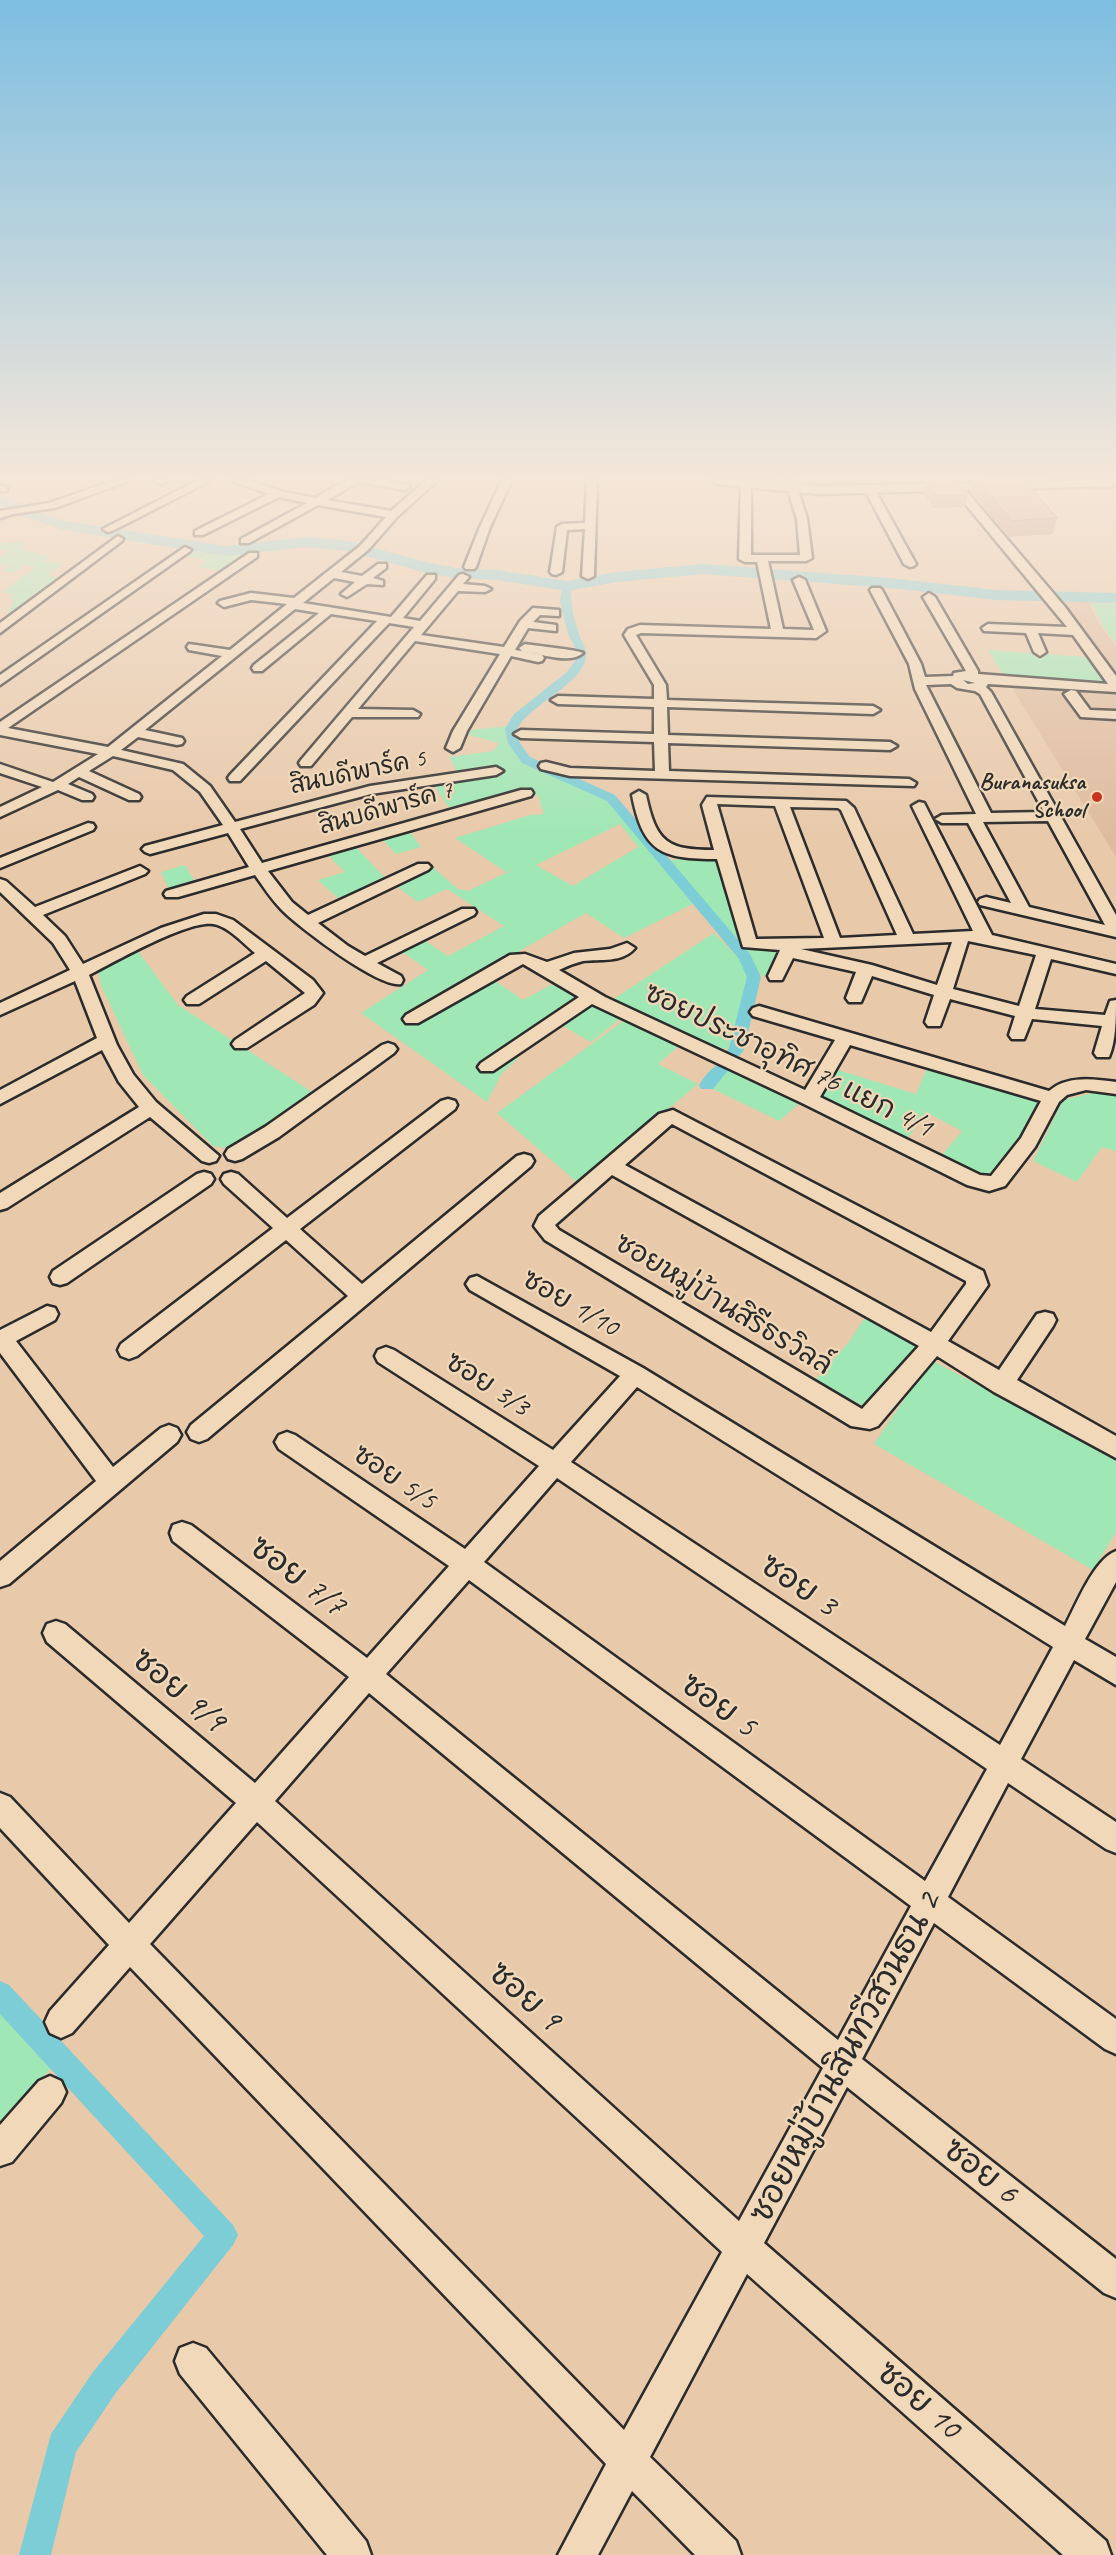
<!DOCTYPE html>
<html>
<head>
<meta charset="utf-8">
<style>
  body { margin:0 }
  canvas { display:block; background:#e8c9aa }
</style>
</head>
<body>
<canvas width="1116" height="2555"></canvas>
<script>
const ctx = document.querySelector('canvas').getContext('2d');
ctx.lineJoin = 'round';
function fill(path, color) { ctx.fillStyle = color; ctx.fill(path, 'evenodd'); }
function strokePath(path, color, width, dash) { ctx.strokeStyle = color; ctx.lineWidth = width; ctx.lineCap = dash ? 'butt' : 'round'; ctx.setLineDash(dash || []); ctx.stroke(path); }
function write(font, color, halo, rows, align = 'center') {
  ctx.font = font + ' Caveat,"Playpen Sans Thai",sans-serif'; ctx.lineWidth = 4.5; ctx.setLineDash([]); ctx.textBaseline = 'middle'; ctx.strokeStyle = halo; ctx.fillStyle = color; for (const [text, x, y, turn = 0] of rows) {
    ctx.save(); ctx.translate(x, y); ctx.rotate((+turn || 0) * Math.PI / 180); ctx.textAlign = isNaN(turn) ? turn : align; if (halo) ctx.strokeText(text, 0, 0); ctx.fillText(text, 0, 0); ctx.restore();
  }
}
const built = new Path2D(`
  M1056 600H1083L1088 602 1102 628 1116 646V681Z
  M1009 683 1114 691 1116 695V857Z`);
const green = new Path2D(`
  M29 542 22 549 48 557 44 561 64 564 47 575 61 578 12 615 8 613 14 600 9 598 13 594 3 592 35 567 24 565 14 573 3 571 10 565 0 564V557L7 551 0 550V543Z
  M190 548 235 555 255 552 225 572 198 567 207 560 181 556Z
  M1091 603 1116 604V643L1105 629Z
  M988 650 1088 657 1107 684 1004 676Z
  M508 726C509 740 515 750 523 761L608 798 663 860 695 903 624 938 586 913 458 986 470 996 495 981 523 1000 553 984 564 987 581 999 507 1047 519 1058 502 1073 487 1102 361 1013 428 970 401 951 424 940 448 956 504 926 447 889 418 902 396 886 423 873 415 867 428 863 458 889 468 891 514 869 506 872 455 838 530 815 544 814 538 795 451 811 432 782 502 772 500 769 458 773 449 757 493 751 499 743 469 735 471 730ZM620 824 638 847 573 886 536 865Z
  M409 831 421 847 396 854 382 839Z
  M355 846 387 880 340 900 318 880 345 872 328 855Z
  M721 857 743 939 783 949 771 978 761 975 745 952 668 860Z
  M185 865 196 884 170 891 161 872Z
  M714 933 748 968 750 978 728 1049 719 1048 612 1000Z
  M137 950 178 1005 312 1092C296 1105 254 1144 236 1147 228 1149 220 1147 213 1146L143 1075 101 985 98 969Z
  M594 1003 621 1018 591 1042 563 1026Z
  M626 1019 679 1046 658 1064 698 1084 579 1184 497 1113Z
  M929 1064 1044 1101 1005 1159 987 1176 942 1155 962 1131 926 1112 908 1138 822 1096 838 1070 916 1094Z
  M730 1067 802 1101 779 1121 709 1087Z
  M1106 1090 1116 1093V1151L1102 1147 1077 1182 1033 1161 1063 1100Z
  M868 1313 924 1344 869 1410 816 1379 849 1342Z
  M931 1360 1116 1458V1532L1093 1570 874 1444Z
  M0 2011 52 2067 0 2126Z`);
const canal = new Path2D(`
  M567 583 572 586C570 602 573 616 578 631 580 641 587 646 586 657 583 684 530 704 517 729L520 743 530 757 615 795 750 954 761 977 744 1050 737 1058 732 1059 724 1054 729 1048 747 977 739 959 607 801 522 763 508 743 505 729 514 714 567 672 575 661 576 649 568 634 560 601 562 586Z
  M722 1063 727 1064 730 1068 713 1089H701L699 1085C704 1077 713 1065 722 1063Z
  M0 1981 9 1985 233 2225 238 2235 233 2245 115 2394 76 2452 51 2555H19L51 2434 93 2372 204 2236 0 2014Z`);
const river = new Path2D(`
  M0 495 25 505 28 509 66 521 226 546 307 537 349 541 429 563 456 568 497 570 567 581 617 572 703 564 890 578 996 590 1116 593V603L996 600 890 588 703 574 617 582 567 591 497 580 456 578 427 573 348 551 307 547 226 556 64 530 18 515 15 511 0 505Z`);
const minor = new Path2D(`
  M115 480H131L55 508 13 514 0 518V511L49 503Z
  M154 480H166V481L161 484Z
  M198 480H212L112 531 108 532 103 529Z
  M229 480H246L284 492 315 498 347 480H383L409 485 410 487 405 490 359 482 327 500 391 511 427 480H438L397 517 368 550 341 572 362 576 378 564H386V568L373 578 383 581V585L367 584 347 597 341 594 355 582 334 578 303 603 391 617 427 575H435V579L403 618 420 621 459 575 463 574 469 577 463 584 485 586 491 589 485 592 458 591 421 635 504 647 520 621 533 608 559 610V616L540 615 533 622 556 625V631L528 628 515 650 522 651 519 648 525 644C535 646 579 650 583 653 570 664 544 655 529 652L542 655 544 658 542 661 538 662 511 656 467 731 460 748 453 752 446 748 453 731 500 654 415 641 358 709 413 710 420 714 418 717H352L311 766H301L299 763 301 760 414 627 389 623 240 781H230L228 778 230 775 377 621 331 614 262 671H254L252 668 254 665 319 613 295 609 145 730 182 738 184 741 182 744 177 745 138 737 121 750 183 764 210 786 235 822 370 786 496 767 503 771 496 775 371 794 240 829 262 863 521 790H531L533 793 531 796 268 871 292 902 308 915 418 864H428L431 867 428 870 318 923 348 946 365 956 462 909H474L476 912 474 915 377 963 401 976 403 980 401 984C380 989 297 926 281 909 271 899 263 886 255 875L178 897H166L164 894 166 891 249 867 228 833 150 854 145 852 142 849 145 846 223 825 200 792 173 770 113 756 89 771 139 794 141 797 139 800H129L79 777 68 784 92 794 94 797 92 800H82L58 790 0 817V807L42 787 0 773V764L53 782 98 754 0 735V722L249 553H257V557L8 728 108 747 222 656 189 650 187 647 189 644 230 650 287 604 251 600 224 607 218 603 220 601 251 593 294 598 360 546 386 517 318 505 249 543H241V539L307 503 279 497 203 535H195V531L269 494Z
  M502 480H512L490 527 476 567 474 569H466L464 567 480 527Z
  M587 480H597L594 576 588 579 582 576 585 529 567 530 562 572 556 575 552 574 550 572 557 527 562 524 585 523Z
  M785 480H795L807 519 812 558 806 561H768L783 629 814 630 793 580 799 577 805 580 826 631 816 638 641 633 636 635 666 685 667 700 873 706 880 710 873 714 667 707 668 735 890 742 897 746 890 750 668 743 669 771 909 779 916 783 914 786 570 776 541 769 539 766 541 763 546 762 570 768 655 771 654 742 521 738 514 734 521 730 654 734V707L558 704 551 700 558 696 654 699V685L624 635 628 629 640 625 771 629 757 562H745L739 559 741 484 746 481 751 484V555H800L797 519Z
  M0 485 7 487V491H0Z
  M953 485H961L1065 607 1116 676V692L988 684 986 687 991 692 1116 915V937L980 905 978 902 980 899 986 897 1011 903 968 823H942L935 819 942 815 976 814 915 689 909 664 870 590 872 588H880L882 590 921 664 925 677 953 676 954 673 966 671 923 597 929 593 935 597 978 671V674L1108 684 1073 635 1038 633 1046 652 1040 656 1034 652 1026 633 984 631 982 628 988 624 1067 627 953 489ZM963 680 975 683 968 684ZM926 685 951 684 957 688 975 691 980 694 1044 812 991 813ZM1048 821 1105 925 1029 907 983 822Z
  M870 487 875 490 916 564 914 566 910 567 904 564 865 490Z
  M118 536 123 539 122 541 0 633V623Z
  M185 547 191 550 189 552 0 685V675Z
  M1071 690 1076 691 1090 710 1116 711V719L1081 717 1064 694Z
  M639 791 646 795C656 842 667 850 714 850L702 805 707 797 846 801 854 808 913 934 973 931 912 806 919 802 924 803 992 935 1116 964V974L1051 959 1035 1009 1105 1015 1110 1001 1116 1000C1116 1018 1116 1041 1109 1057H1097L1094 1053 1102 1026 1032 1019 1024 1039H1012L1009 1035 1015 1016 950 999 940 1026H928L925 1022 934 995 872 976 861 1002H849L846 998 856 972 793 958 782 980H770L768 976 780 950 743 947 717 859C661 859 643 852 632 795ZM717 804 775 806 824 938 756 939ZM790 807 838 808 841 810 897 935 840 938ZM968 941 1036 955 1019 1006 953 989ZM952 942 937 985 872 965 801 949Z
  M88 823 93 824 95 827 93 830 0 868V858Z
  M140 866 148 871 145 874 43 915 65 936 83 964 161 928 204 914H216L233 920 313 980 323 993 314 1005 247 1048H235L232 1044 235 1040 305 993 266 961 199 1004H187L184 1000 187 996 255 953C244 944 228 926 213 924 188 920 114 962 89 975L117 1045 133 1074 156 1102 219 1156 216 1161 209 1163 202 1161 150 1117 7 1208 0 1210V1193L139 1107 119 1082 102 1050 0 1104V1090L97 1038 75 981 0 1015V1003L70 970 53 943 0 892V879L6 881 35 907Z
  M627 943 635 948C623 963 600 959 583 961 575 963 567 966 559 970L605 997 805 1090 835 1040 753 1016 750 1012 753 1008 759 1006 1049 1091C1067 1075 1094 1079 1116 1082V1094L1086 1090 1067 1095 1059 1102 1035 1147 1005 1186 989 1191 967 1185 802 1103 592 1004 493 1071H481L478 1067 481 1063 579 997 523 964 418 1023H406L403 1019 406 1015 510 955 525 954 547 962 574 953 610 949ZM850 1045 1041 1101 1021 1138 991 1176 980 1175 820 1097Z
  M388 1043 394 1045 397 1049 394 1053 279 1137 242 1159 235 1161 228 1159 225 1154 228 1149 265 1127 382 1045Z
  M448 1099 455 1101 457 1105 455 1109 300 1229 362 1284 517 1156 524 1154 531 1156 534 1161 531 1166 207 1439 199 1442 191 1439 187 1432 191 1425 348 1296 286 1240 137 1356 129 1359 121 1356 118 1350 121 1344 273 1228 224 1184 221 1179 224 1174 231 1172 238 1174 287 1218 441 1101Z
  M673 1110 983 1271 988 1285 948 1341 999 1370 1037 1314 1045 1312 1053 1314 1056 1320 1053 1326 1017 1380 1116 1436V1458L994 1392 937 1356 878 1426 870 1429 851 1426 545 1240 534 1226 539 1216 659 1114ZM672 1124 966 1281V1284L931 1332 625 1165ZM612 1175 919 1346 862 1409 559 1230 555 1225Z
  M204 1172 211 1174 214 1179 211 1184 67 1283 60 1285 53 1283 50 1277 53 1271 197 1174Z
  M477 1276 643 1368 1065 1626C1076 1605 1094 1559 1116 1551V1582L1085 1639 1116 1657V1685L1074 1660 1021 1759 1116 1822V1853L1106 1849 1008 1783 948 1897 1116 2019V2054L1105 2049 934 1923 862 2059 1116 2259V2298L1104 2293 847 2087 764 2243 1106 2541 1111 2555H1063L747 2274 650 2457 736 2541 741 2555H695L632 2491 598 2555H558L606 2464 130 1967 72 2033 61 2038 50 2033 45 2022 50 2011 109 1945 0 1828V1793L10 1797 129 1923 236 1803 47 1642 43 1633 47 1624 56 1621 65 1624 255 1783 349 1677 173 1541 170 1533 173 1525 182 1522 191 1525 367 1658 449 1566 279 1449 275 1442 279 1435 287 1432 295 1435 465 1549 539 1466 378 1362 375 1356 378 1350 386 1347 394 1350 553 1450 620 1376 470 1290 466 1284 470 1278ZM637 1387 1053 1647 1000 1745 571 1462ZM557 1478 987 1769 925 1881 484 1562ZM469 1580 911 1906 838 2040 386 1674ZM369 1693 823 2068 739 2221 275 1801ZM257 1822 722 2252 624 2430 150 1944Z
  M47 1306 55 1308 58 1314 55 1320 16 1341 113 1467 161 1428 169 1425 177 1428 181 1435 177 1442 9 1584 0 1587V1561L96 1481 0 1353V1330Z
  M50 2076 61 2081 66 2092 61 2103 12 2162 0 2166V2125L39 2081Z
  M193 2343 206 2348 366 2541 371 2555H327L180 2374 175 2361 180 2348Z`);
const secondary = new Path2D(`
  M710 480H762L817 486 1116 480V486L817 494 717 484Z`);
const wall = new Path2D(`
  M826 480H889L888 482 827 484Z
  M973 480H1023L1057 518 1053 534 1008 537 970 492Z
  M926 482 967 495 965 507 933 508 923 493Z`);
const building = new Path2D(`
  M977 480H1023L1057 518 1012 521Z
  M956 481 967 495 935 496 926 482Z`);
const markers = [
  [1097,797,6,"#c8321e"]
];
const farStreetnames = [
  ["สินบดีพาร์ค 5",358,773,-12],
  ["สินบดีพาร์ค 7",386,809,-16]
];
const farPoinames = [
  ["Buranasuksa",1085,783],
  ["School",1085,811]
];
const streetNames = [
  ["ซอยประชาอุทิศ 76 แยก 4/1",788,1061,26],
  ["ซอย 1/10",570,1304,30],
  ["ซอยหมู่บ้านสิรีธรวิลล์",723,1305,31],
  ["ซอย 3/3",487,1385,33],
  ["ซอย 5/5",394,1478,34]
];
const nearStreetnames = [
  ["ซอย 7/7",297,1577,37],
  ["ซอย 3",798,1586,34],
  ["ซอย 9/9",178,1691,40],
  ["ซอย 5",718,1706,36],
  ["ซอย 9",524,1997,42],
  ["ซอยหมู่บ้านสินทวีสวนธน 2",846,2058,-62],
  ["ซอย 6",980,2172,38],
  ["ซอย 10",918,2401,41]
];
fill(built, '#debb9e');
fill(green, '#9fe7b5');
fill(canal, '#7ccdd6');
fill(river, '#7ccdd6');
strokePath(minor, '#2b2b2b', 5);
strokePath(secondary, '#2b2b2b', 5);
fill(minor, '#f0d8b8');
fill(secondary, '#f0d8b8');
fill(wall, '#b68d74');
fill(building, '#d4a487');
strokePath(building, '#94735e', 1.5);
const sky = ctx.createLinearGradient(0, 0, 0, 838);
sky.addColorStop(0, '#7dbee1');
sky.addColorStop(0.57, '#f5e7d9');
sky.addColorStop(1, '#f5e7d900');
ctx.fillStyle = sky;
ctx.fillRect(0, 0, 1116, 838);
for (const [x, y, r, color] of markers) { const dot = new Path2D(); dot.arc(x, y, r, 0, 2 * Math.PI); ctx.fillStyle = color; ctx.fill(dot); strokePath(dot, '#f0d8b8', 2); }
write('24px', '#2b2b2b', '#f0d8b8', farStreetnames);
write('bold 24px', '#2b2b2b', '#f0d8b8', farPoinames, 'right');
write('28px', '#2b2b2b', '#f0d8b8', streetNames);
write('33px', '#2b2b2b', '#f0d8b8', nearStreetnames);
</script>
</body>
</html>
